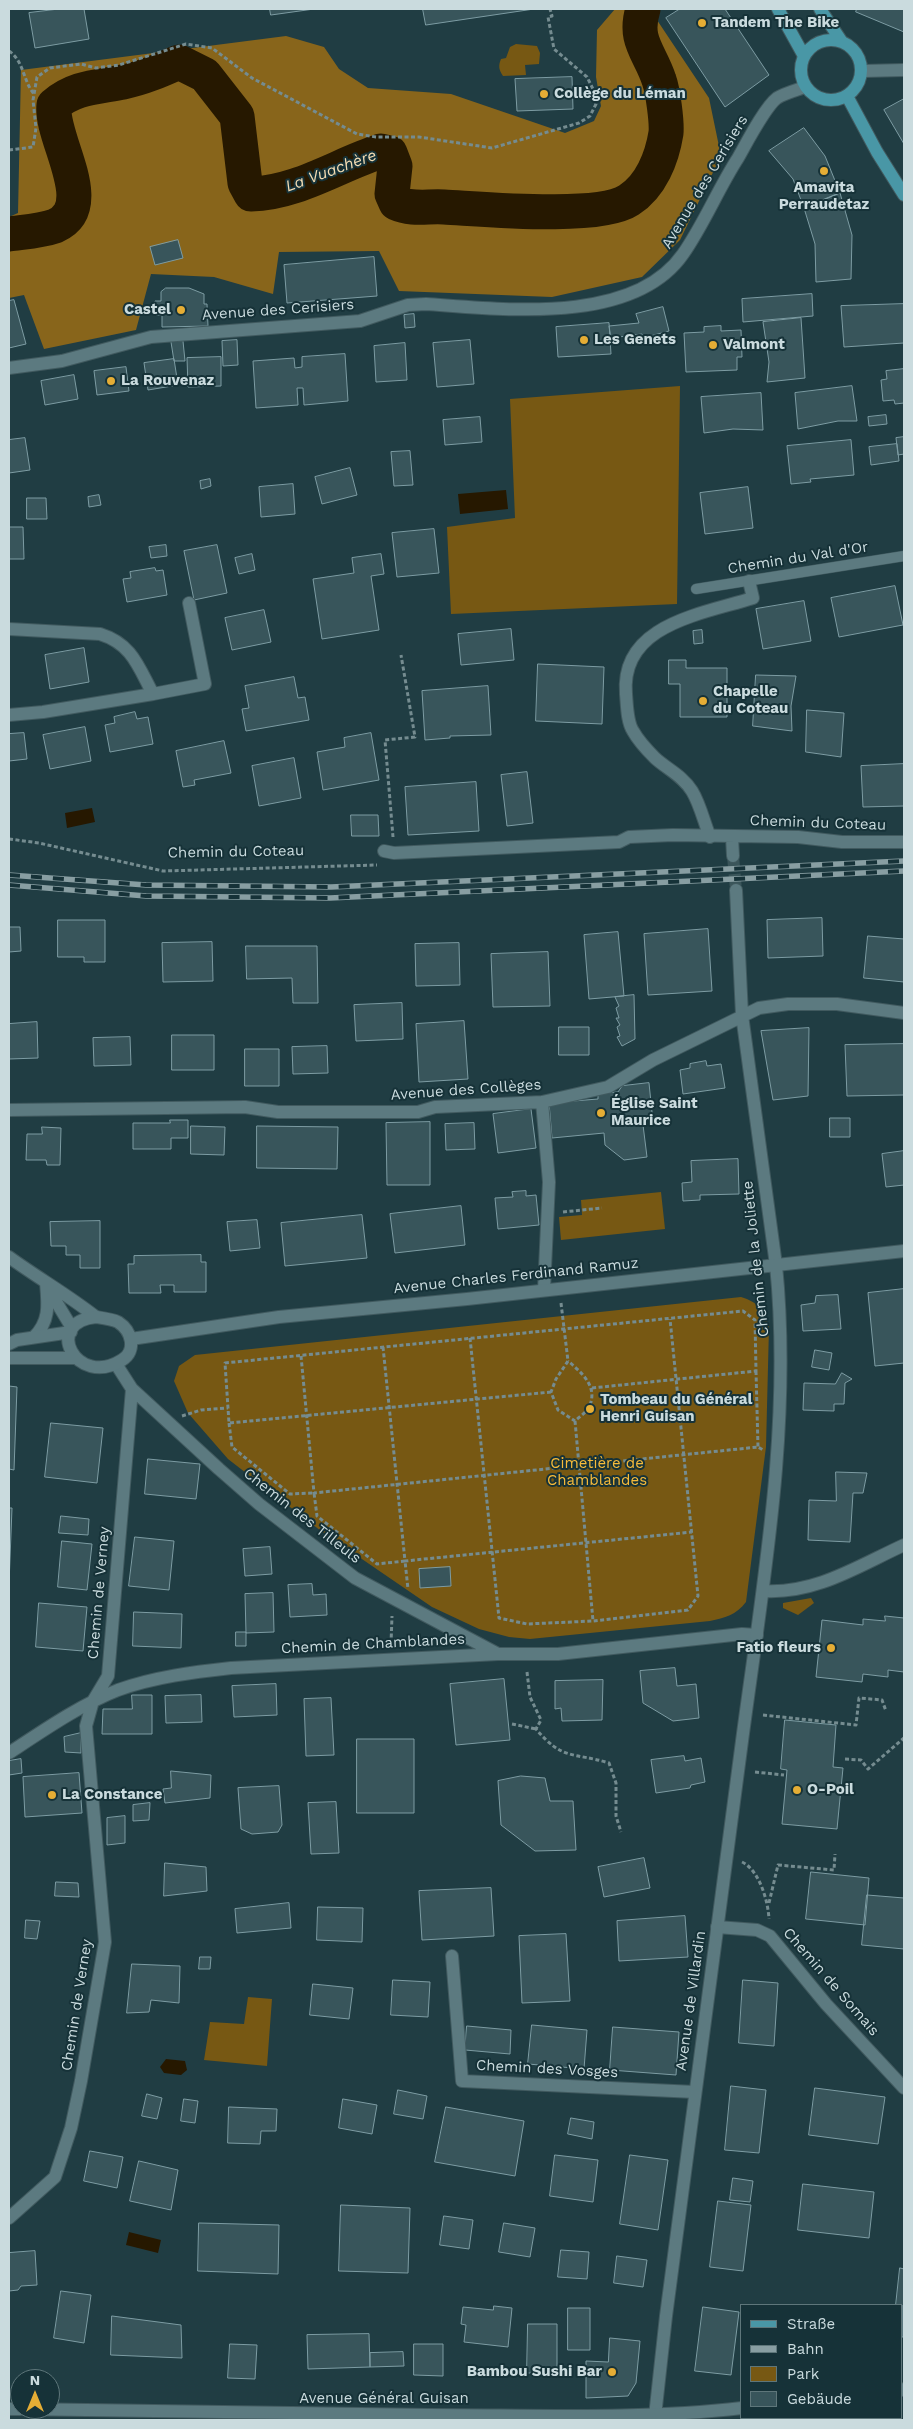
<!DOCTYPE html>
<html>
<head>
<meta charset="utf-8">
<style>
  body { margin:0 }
  #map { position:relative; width:913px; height:2429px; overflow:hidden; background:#203d43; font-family:"Work Sans",sans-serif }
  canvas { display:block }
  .frame { position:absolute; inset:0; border:10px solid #cadbde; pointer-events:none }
  .legend { position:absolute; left:740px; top:2304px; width:162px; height:115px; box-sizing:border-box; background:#163238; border:1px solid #5e767a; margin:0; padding:6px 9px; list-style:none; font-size:15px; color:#cadbde }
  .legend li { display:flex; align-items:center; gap:10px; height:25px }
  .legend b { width:25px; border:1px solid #5e767a }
  .north { position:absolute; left:10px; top:2369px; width:50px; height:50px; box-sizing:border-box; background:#163238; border:1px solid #5e767a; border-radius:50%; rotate:0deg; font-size:14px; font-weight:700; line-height:20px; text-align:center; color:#cadbde }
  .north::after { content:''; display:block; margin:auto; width:18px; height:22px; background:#e5ad35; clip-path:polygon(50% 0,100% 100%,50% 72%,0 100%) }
</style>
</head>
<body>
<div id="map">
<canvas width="913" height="2429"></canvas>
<div class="frame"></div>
<ul class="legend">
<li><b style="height:6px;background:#4997a6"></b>Straße</li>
<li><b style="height:6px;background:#889ea2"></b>Bahn</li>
<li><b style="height:14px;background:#775813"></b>Park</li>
<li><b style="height:14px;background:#38555b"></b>Gebäude</li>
</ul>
<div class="north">N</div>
</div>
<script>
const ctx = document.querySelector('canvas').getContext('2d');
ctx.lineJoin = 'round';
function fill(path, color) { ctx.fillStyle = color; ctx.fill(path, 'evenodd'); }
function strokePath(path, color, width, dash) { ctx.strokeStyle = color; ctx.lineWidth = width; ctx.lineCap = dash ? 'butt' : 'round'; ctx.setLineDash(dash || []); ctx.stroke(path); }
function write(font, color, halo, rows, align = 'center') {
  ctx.font = font + ' "Work Sans",sans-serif'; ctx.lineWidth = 4; ctx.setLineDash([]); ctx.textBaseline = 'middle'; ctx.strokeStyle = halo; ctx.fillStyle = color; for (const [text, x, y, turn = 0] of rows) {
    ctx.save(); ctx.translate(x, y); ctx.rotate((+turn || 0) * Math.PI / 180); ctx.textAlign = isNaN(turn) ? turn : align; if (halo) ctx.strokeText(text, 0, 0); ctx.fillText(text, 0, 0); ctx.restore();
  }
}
const green = new Path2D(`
  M516 44 537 46 540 53 539 64 525 65 526 75 503 76C499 70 498 66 501 59L506 58 510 47Z
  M680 386 677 604 451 614 447 527 515 518 510 399Z
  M661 1192 665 1229 561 1240 559 1217 582 1215 581 1200Z
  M741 1297C758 1302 764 1310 769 1327L766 1447 746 1602C736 1615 725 1618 710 1621L530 1639 509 1637 479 1629 432 1607 321 1531 228 1459 188 1413 174 1381 179 1366 195 1355Z
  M811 1598 814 1603 798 1615 783 1608V1603Z
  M248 1997 272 1999 267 2066 204 2060 210 2022 244 2024Z`);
const forest = new Path2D(`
  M615 9H659L653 14 709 98 721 156 680 240 642 277 552 297 399 291 379 251 279 252 273 294 214 277 151 274 136 330 44 349 24 295 9 298V217L18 213 21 70 286 36 324 47 339 69 368 88 451 94 565 133 594 121 601 106 596 77 597 30Z`);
const water = new Path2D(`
  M506 490 508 509 460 514 458 494Z
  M92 808 95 822 67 828 65 813Z
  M166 2059 185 2061 187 2070 181 2075 164 2073 160 2067Z
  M129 2232 161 2240 158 2253 126 2245Z`);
const river = new Path2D(`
  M9 234C23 232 41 231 55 226 100 206 50 139 54 105 74 87 98 87 123 82 143 78 161 70 179 62L205 75 237 116 245 183 251 194C297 193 338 165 381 151L390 153 395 166 392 194 396 203C412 210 427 206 444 207 483 209 599 220 629 200 651 186 662 158 666 133 667 122 663 91 659 80 650 52 633 41 643 9`);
const building = new Path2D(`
  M59 9H84L89 39 35 48 29 13Z
  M270 9H314L271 15Z
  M423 9H534L426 25Z
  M680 9H725L769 75 725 107 666 18Z
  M857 9H904V32L856 12Z
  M572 77 573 109 517 111 515 79Z
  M904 99V144L884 110Z
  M804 128 825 156 840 193 804 208 793 179 769 151Z
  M840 193 852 235 851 279 816 282 815 244 804 208Z
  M178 240 183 258 155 265 150 247Z
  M374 257 377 296 287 303 284 265Z
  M166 288H189L204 294V304H207L208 326 162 327V315H155V301H161V292Z
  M812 294 813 316 743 322 742 299Z
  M14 300 26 344 9 348V301Z
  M904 304V343L844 347 841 306Z
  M663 307 669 331 643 338 642 334 611 338 609 326 639 323 636 314Z
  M414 314 415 327 405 328 404 315Z
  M801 318 805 378 767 382 769 362 763 322Z
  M609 323 611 354 558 357 556 327Z
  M721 326V331L741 330 742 357H737V370L686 372 684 333 704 332V327Z
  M237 340 238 365 223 366 222 341Z
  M470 340 474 384 437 387 433 343Z
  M183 341 185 361H174L171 342Z
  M405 343 407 380 376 382 374 346Z
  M345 354 348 401 304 405 303 388H297L298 405 256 408 253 361 294 358 295 368 302 367V357Z
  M221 357V386L188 387 187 358Z
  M174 359 178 385 148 390 144 363Z
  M126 367 129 391 97 395 94 371Z
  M904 369V403L895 404 894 400 883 401 881 380 887 379 886 371Z
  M74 375 78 399 45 405 41 381Z
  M852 386 857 421H838L798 429 795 393Z
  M761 393 763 430 733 429 704 433 701 397Z
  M886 415 887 424 869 426 868 417Z
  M480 417 482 442 445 445 443 420Z
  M904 437V454L898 455 896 438Z
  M25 438 30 470 9 473V440Z
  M851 440 854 475 810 479 811 482 791 484 787 446Z
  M897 444 899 461 871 465 869 447Z
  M410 451 413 485 394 486 391 452Z
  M350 468 357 495 322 504 315 477Z
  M210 479 211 486 201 489 200 481Z
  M293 484 295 514 261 517 259 487Z
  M748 487 753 528 705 534 700 493Z
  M99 495 101 505 89 507 88 497Z
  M27 498H46L47 519H27Z
  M9 527H23L24 559H9Z
  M434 529 439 573 397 577 392 533Z
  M166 545 167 556 151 558 149 547Z
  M217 545 227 593 194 600 184 551Z
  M252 554 255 570 239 574 235 558Z
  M381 554 384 574 371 576 379 630 322 639 313 579 354 573 352 558Z
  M155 568 156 571 163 570 167 595 127 602 123 579 131 578 130 572Z
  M895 586 903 625 839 637 831 598Z
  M804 601 811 641 763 649 756 609Z
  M264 610 271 642 232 650 225 618Z
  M511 629 514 660 461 665 458 634Z
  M702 630 703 643 694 644 693 631Z
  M84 648 89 682 50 689 45 655Z
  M669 660H686V668H727V717H680V684H669Z
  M538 664 604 667 602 724 536 721Z
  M756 675 796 676 791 706 792 731 753 726Z
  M294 677 298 698 305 697 309 720 246 731 242 709 249 708 245 686Z
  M488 686 491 735 450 736V738L425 740 422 691Z
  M807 710 844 713 841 757 806 752Z
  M135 712 137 719 148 717 153 744 110 752 105 725 115 723 114 717Z
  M85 727 91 761 50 769 43 735Z
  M24 733 27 759 9 761V734Z
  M371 733 379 780 323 790 317 752 345 747 344 738Z
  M224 741 231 773 194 780 195 785 183 787 176 751Z
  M294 758 301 798 259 806 252 766Z
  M904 764V806L863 807 861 766Z
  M527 772 533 823 507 826 501 775Z
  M476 782 479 831 408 835 405 787Z
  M351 815H378L379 836H352Z
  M822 918 823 956 768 958 767 920Z
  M58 920H105V962H84V957H58Z
  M9 927H20L21 951 9 952Z
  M708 929 712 991 648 995 644 934Z
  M618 932 624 996 589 999 584 935Z
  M868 936 904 939V982L864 978Z
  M212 942 213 981 163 982 162 943Z
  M459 943 460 985 416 986 415 944Z
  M246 946H317L318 1003H293L292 978 247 979Z
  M548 952 550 1006 493 1007 491 954Z
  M634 995 635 1039 622 1046 617 1037 620 1036 617 1027 620 1025 616 1018H619L616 1008 619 1006 615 997Z
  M402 1003 403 1039 356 1041 354 1005Z
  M464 1021 468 1079 419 1082 416 1024Z
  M37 1022 38 1058 9 1059V1024Z
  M559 1027H589V1055H559Z
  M809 1028 808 1096 773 1100 761 1031Z
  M172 1035H214V1070H172Z
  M130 1037 131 1065 94 1066 93 1038Z
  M904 1044V1095L847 1096 845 1045Z
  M327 1046 328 1073 293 1074 292 1047Z
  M245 1049H279V1086H245Z
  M706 1061 707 1066 721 1064 725 1088 683 1094 680 1070 690 1068V1064Z
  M649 1083 653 1122 643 1125 647 1157 624 1160 605 1145 604 1133 552 1138 549 1103 598 1099V1093L618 1092 622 1086Z
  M531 1109 536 1148 498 1153 493 1114Z
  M830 1118H850V1137H830Z
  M170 1120H188V1138H171V1149H133V1123H170Z
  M430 1122V1185H387L386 1123Z
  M474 1123 475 1149 446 1150 445 1124Z
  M191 1126 225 1127 224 1155 191 1154Z
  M257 1126 338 1127 337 1169 257 1168Z
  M42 1127 61 1128 60 1165H47L46 1160H26L27 1134H42Z
  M904 1151V1185L886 1187 882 1154Z
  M738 1159 739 1194 700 1195V1200L683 1201 682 1183 692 1182 691 1161Z
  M526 1191V1196L536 1195 539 1225 498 1229 495 1198 513 1197 512 1192Z
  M461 1206 465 1245 395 1253 390 1214Z
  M362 1215 367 1258 285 1266 281 1223Z
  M257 1220 260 1248 230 1251 227 1222Z
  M100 1221V1268H80V1255H66V1246H51L50 1222Z
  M201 1255V1262H206V1292H174V1285H160L161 1293H129L128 1264H134V1256Z
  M904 1289V1363L875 1366 868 1293Z
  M838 1295 841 1329 803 1331 801 1305 815 1303 816 1296Z
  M815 1350 832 1353 829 1370 812 1367Z
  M842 1373 852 1379 845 1383 844 1404H834V1411L803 1410 804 1383 835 1384Z
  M9 1386 17 1387 14 1470 9 1469Z
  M51 1423 103 1428 97 1483 45 1477Z
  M148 1459 200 1464 196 1499 145 1494Z
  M836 1472 867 1473 863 1493H853L850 1542 808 1540 809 1500 836 1501Z
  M9 1508H12L9 1584Z
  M61 1516 89 1519 88 1535 59 1533Z
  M135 1537 174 1541 169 1590 129 1586Z
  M62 1541 92 1544 87 1590 58 1587Z
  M270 1547 272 1574 245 1576 243 1549Z
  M450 1567 451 1586 420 1588 419 1569Z
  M312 1584 313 1595 326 1594 327 1615 290 1617 288 1585Z
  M273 1593 274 1632 246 1633 245 1594Z
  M39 1603 87 1607 83 1651 36 1647Z
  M134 1612 182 1614 181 1648 133 1646Z
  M885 1616 904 1618V1672L888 1670V1677L863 1674 862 1682 816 1677 822 1620 863 1625V1619L885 1621Z
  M236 1632H246V1646H236Z
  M675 1668 677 1686 696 1684 699 1718 673 1721 643 1703 640 1671Z
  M504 1679 510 1740 456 1745 450 1684Z
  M603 1680 602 1720 562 1721 561 1708 555 1709V1681Z
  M276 1684 277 1715 234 1717 232 1686Z
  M132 1695H152V1734H102L103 1709H132Z
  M201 1695 202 1722 166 1723 165 1696Z
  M331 1698 334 1755 306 1756 304 1699Z
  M785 1720 836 1725 833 1767 843 1768 837 1829 782 1824 787 1770 781 1769Z
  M81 1733V1753L65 1752 64 1737Z
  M357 1739H414V1813H357Z
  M684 1756 685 1761 701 1758 705 1782 691 1785 690 1788 656 1793 651 1760Z
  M21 1759 22 1773 9 1775V1761Z
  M171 1771 211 1775 210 1798 165 1803 163 1789 171 1788Z
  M79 1773 82 1813 25 1817 23 1777Z
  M521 1776 545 1778 550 1801H573L576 1850 535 1851 501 1825 498 1781Z
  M279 1786 282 1825 278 1832 252 1834 241 1829 238 1788Z
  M336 1802 339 1853 311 1854 308 1803Z
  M150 1803 149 1820 133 1821V1805Z
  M125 1816V1843L107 1845V1818Z
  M644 1858 650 1888 604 1897 598 1867Z
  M165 1863 206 1867 207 1891 164 1896Z
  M811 1872 869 1878 865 1925 806 1919Z
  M56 1882 78 1883 79 1897 55 1896Z
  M491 1888 494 1936 422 1940 419 1891Z
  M867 1895 904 1898V1949L862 1945Z
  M289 1903 291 1928 237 1933 235 1909Z
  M318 1907 363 1908 362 1942 317 1940Z
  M685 1916 688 1957 619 1961 617 1921Z
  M26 1920 40 1921 37 1939 25 1938Z
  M566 1934 570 2001 522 2003 519 1936Z
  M200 1957H211L210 1969H199Z
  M132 1964 180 1966 179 2003 151 2000 149 2012 127 2013Z
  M393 1980 430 1982 428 2017 391 2015Z
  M743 1980 778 1983 774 2046 739 2043Z
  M313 1984 353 1988 349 2019 310 2015Z
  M532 2025 587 2030 584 2069 528 2064Z
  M467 2026 511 2030 510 2054 465 2050Z
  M613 2027 679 2032 676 2075 610 2070Z
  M731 2086 766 2090 759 2153 725 2150Z
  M815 2088 885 2097 878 2144 809 2135Z
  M398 2090 427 2096 423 2119 394 2114Z
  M147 2094 162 2098 157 2119 142 2116Z
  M184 2099 198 2101 195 2123 181 2121Z
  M343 2099 377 2105 372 2134 339 2128Z
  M229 2107 277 2109 276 2131H261L260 2144 228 2143Z
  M446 2107 524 2121 515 2176 435 2162Z
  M571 2118 594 2122 592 2139 568 2134Z
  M90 2151 123 2157 117 2188 84 2181Z
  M555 2155 598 2160 593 2202 550 2196Z
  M630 2155 668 2160 658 2230 620 2224Z
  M139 2161 178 2170 171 2210 130 2201Z
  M733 2178 753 2181 750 2202 730 2200Z
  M803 2184 874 2192 869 2238 798 2230Z
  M718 2201 751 2205 743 2271 710 2267Z
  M341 2205 410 2208 408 2273 339 2271Z
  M444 2216 473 2220 469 2249 440 2245Z
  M199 2223 279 2225 278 2274 198 2271Z
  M504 2223 535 2228 530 2257 499 2252Z
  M561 2250 589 2252 587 2279 558 2277Z
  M35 2251 37 2285 21 2286 18 2290 9 2291V2253Z
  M617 2256 647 2260 643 2287 614 2283Z
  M900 2268 904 2269V2337H902V2305H896Z
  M61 2291 91 2295 84 2343 54 2338Z
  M494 2306 512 2308 508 2347 464 2342 466 2325 461 2324 463 2307 493 2310Z
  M703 2307 739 2312 731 2375 695 2371Z
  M568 2308H590V2350H568Z
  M112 2316 181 2325 182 2358 111 2355Z
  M528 2324H557V2373H527Z
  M369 2334 370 2367 308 2369 307 2335Z
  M610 2338 640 2341 636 2383 628 2396 586 2398V2361L608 2362Z
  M230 2344 257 2345 255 2379 228 2378Z
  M414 2344H443V2376L414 2375Z
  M403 2352 404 2366 370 2367V2353Z`);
const minorTunnel = new Path2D(`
  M733 856 736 890`);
const path = new Path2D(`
  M9 51C24 61 23 81 34 94
  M9 150 33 147 36 128 33 100 37 77 50 68 81 64 96 68 119 65 186 44 212 48 252 78 357 134 376 137H419L492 148 579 123 590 116 596 104 595 93 587 77 554 49 548 17 552 16 550 9
  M393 837 385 740 415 737 401 655
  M9 839 39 843 163 871 377 865
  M563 1212 602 1208
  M561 1303 568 1361 556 1379 551 1392 558 1410 575 1421C579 1417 587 1412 589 1407 599 1387 581 1372 568 1361
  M470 1338 499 1618 527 1624 593 1621
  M383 1347 405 1561 692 1532
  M301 1356 314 1493 758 1447 763 1450
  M756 1371 758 1447
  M551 1392 229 1423 225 1363 743 1311 755 1320 756 1371 592 1388
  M182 1416 201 1410 228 1408
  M575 1421 593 1621 688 1610 698 1596 670 1319
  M229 1423 232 1447 290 1494 314 1493 317 1516 377 1564 405 1561 408 1589
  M391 1644 392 1616
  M527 1672 530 1697 541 1720 536 1729C563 1761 573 1752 609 1763L616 1783V1816L621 1832
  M763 1715 856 1725 859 1698 882 1700 886 1711
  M512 1724 536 1729
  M845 1759 861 1760 868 1769 904 1738
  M755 1772 784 1775
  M742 1862C759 1870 768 1900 769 1919
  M769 1903 778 1865 834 1870 835 1854`);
const service = new Path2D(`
  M696 589 904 556`);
const pedestrian = new Path2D(`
  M710 837C704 822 700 804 692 791 683 776 667 769 655 758 648 751 638 740 633 731 627 722 627 705 626 694 620 624 703 614 753 598L749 581`);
const minor = new Path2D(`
  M862 71 904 70
  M9 368 62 361 151 337 360 321 408 305 426 304C501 309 633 326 683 254 704 224 718 189 738 158 746 144 765 107 777 98 785 93 797 90 805 87
  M9 629 100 634C132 644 138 666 153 694L205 684 189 603
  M9 715 43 712 153 694
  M732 837 733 856
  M384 851 394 853 619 842 629 837 673 835 798 837 842 842H904
  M736 890 742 1015 776 1265
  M542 1102 549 1182 544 1290
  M9 1110 245 1107 278 1112H418L435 1107 542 1102 608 1087 653 1060 759 1008 788 1004H837L904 1013
  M9 1257C38 1278 68 1295 96 1317
  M49 1290 72 1328
  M34 1337C50 1321 48 1305 46 1283
  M116 1364 132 1389 219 1469 259 1504 355 1578 498 1654
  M764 1591C816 1594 858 1566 904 1545
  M9 1753C44 1730 80 1705 118 1690 154 1677 194 1672 231 1668L498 1654H558L742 1634 757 1635
  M717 1927 757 1930 770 1936 826 2004 904 2088
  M452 1956 462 2081 695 2092
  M9 2218 55 2177 71 2128 81 2081 105 1942 86 1726 93 1701 108 1676 132 1389`);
const tertiary = new Path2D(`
  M96 1317C103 1318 112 1319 118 1322 132 1331 137 1351 122 1360 76 1389 42 1322 96 1317Z
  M131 1339 279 1317 467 1299 904 1251
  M9 1344 17 1340 71 1332
  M9 1358H74
  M655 2416 666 2316C691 2125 716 1933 742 1741 763 1583 792 1424 776 1265`);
const secondary = new Path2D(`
  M902 2390 904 2389
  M9 2409H20
  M26 2409C160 2412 294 2414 429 2415 534 2415 638 2420 742 2408`);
const primary = new Path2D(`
  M778 9 804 56
  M820 9 842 42
  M801 70a30 30 0 1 1 60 0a30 30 0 1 1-60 0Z
  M847 96 877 152 904 195`);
const rail = new Path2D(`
  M9 875 146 885 331 887 904 861
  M9 885 146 896 330 898 904 871`);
const markers = [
  [702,23,5,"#e5ad35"],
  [544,94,5,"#e5ad35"],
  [824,171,5,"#e5ad35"],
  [181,310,5,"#e5ad35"],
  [584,340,5,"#e5ad35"],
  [713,345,5,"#e5ad35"],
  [111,381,5,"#e5ad35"],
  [703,701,5,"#e5ad35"],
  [601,1113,5,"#e5ad35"],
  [590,1409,5,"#e5ad35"],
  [831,1648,5,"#e5ad35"],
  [797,1790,5,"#e5ad35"],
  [52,1795,5,"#e5ad35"],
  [612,2372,5,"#e5ad35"]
];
const poiNames = [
  ["Tandem The Bike",712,23],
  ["Collège du Léman",554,94],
  ["Amavita",824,188,"center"],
  ["Perraudetaz",824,205,"center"],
  ["Castel",171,310,"right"],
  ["Les Genets",594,340],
  ["Valmont",723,345],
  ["La Rouvenaz",121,381],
  ["Chapelle",713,692],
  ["du Coteau",713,709],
  ["Église Saint",611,1104],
  ["Maurice",611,1121],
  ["Tombeau du Général",600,1400],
  ["Henri Guisan",600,1417],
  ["Fatio fleurs",821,1648,"right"],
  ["O-Poil",807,1790],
  ["La Constance",62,1795],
  ["Bambou Sushi Bar",602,2372,"right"]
];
const streetNames = [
  ["Avenue des Cerisiers",705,182,-59],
  ["Avenue des Cerisiers",278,310,-4],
  ["Chemin du Val d'Or",798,558,-9],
  ["Chemin du Coteau",818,823,2],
  ["Chemin du Coteau",236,852,-1],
  ["Avenue des Collèges",466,1090,-4],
  ["Chemin de la Joliette",756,1259,-96],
  ["Avenue Charles Ferdinand Ramuz",516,1276,-6],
  ["Chemin des Tilleuls",302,1516,38],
  ["Chemin de Verney",99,1593,-85],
  ["Chemin de Chamblandes",373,1644,-3],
  ["Chemin de Somais",831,1982,49],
  ["Avenue de Villardin",691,2001,-82],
  ["Chemin de Verney",77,2005,-81],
  ["Chemin des Vosges",547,2069,3],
  ["Avenue Général Guisan",384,2399]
];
const parkNames = [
  ["Cimetière de",597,1464],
  ["Chamblandes",597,1481]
];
const waterNames = [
  ["La Vuachère",331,171,-20]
];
fill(green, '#775813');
fill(forest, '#88651b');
fill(water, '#261800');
strokePath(river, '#261800', 35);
fill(building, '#38555b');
strokePath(building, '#7d9ca3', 1);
strokePath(minorTunnel, '#3a555a', 12, [12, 6]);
strokePath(service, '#415a5f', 11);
strokePath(pedestrian, '#415a5f', 14);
strokePath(minor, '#415a5f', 14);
strokePath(tertiary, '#415a5f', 14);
strokePath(secondary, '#415a5f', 14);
strokePath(primary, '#415a5f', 14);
strokePath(path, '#758c90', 3, [4, 2.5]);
strokePath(service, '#5c7a80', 10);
strokePath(pedestrian, '#5c7a80', 12);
strokePath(minor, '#5c7a80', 12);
strokePath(tertiary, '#5c7a80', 12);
strokePath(secondary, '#5c7a80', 12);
strokePath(primary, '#4997a6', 12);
strokePath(rail, '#889ea2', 5.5);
strokePath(rail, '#163238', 4, [11]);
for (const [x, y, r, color] of markers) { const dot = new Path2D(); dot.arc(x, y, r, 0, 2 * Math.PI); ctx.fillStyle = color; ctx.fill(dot); strokePath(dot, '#163238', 2); }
write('bold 15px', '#cadbde', '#163238', poiNames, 'left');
write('15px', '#cadbde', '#163238', streetNames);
write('15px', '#f7bb3a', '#163238', parkNames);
write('italic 16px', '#f5ddb3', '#163238', waterNames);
</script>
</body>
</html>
